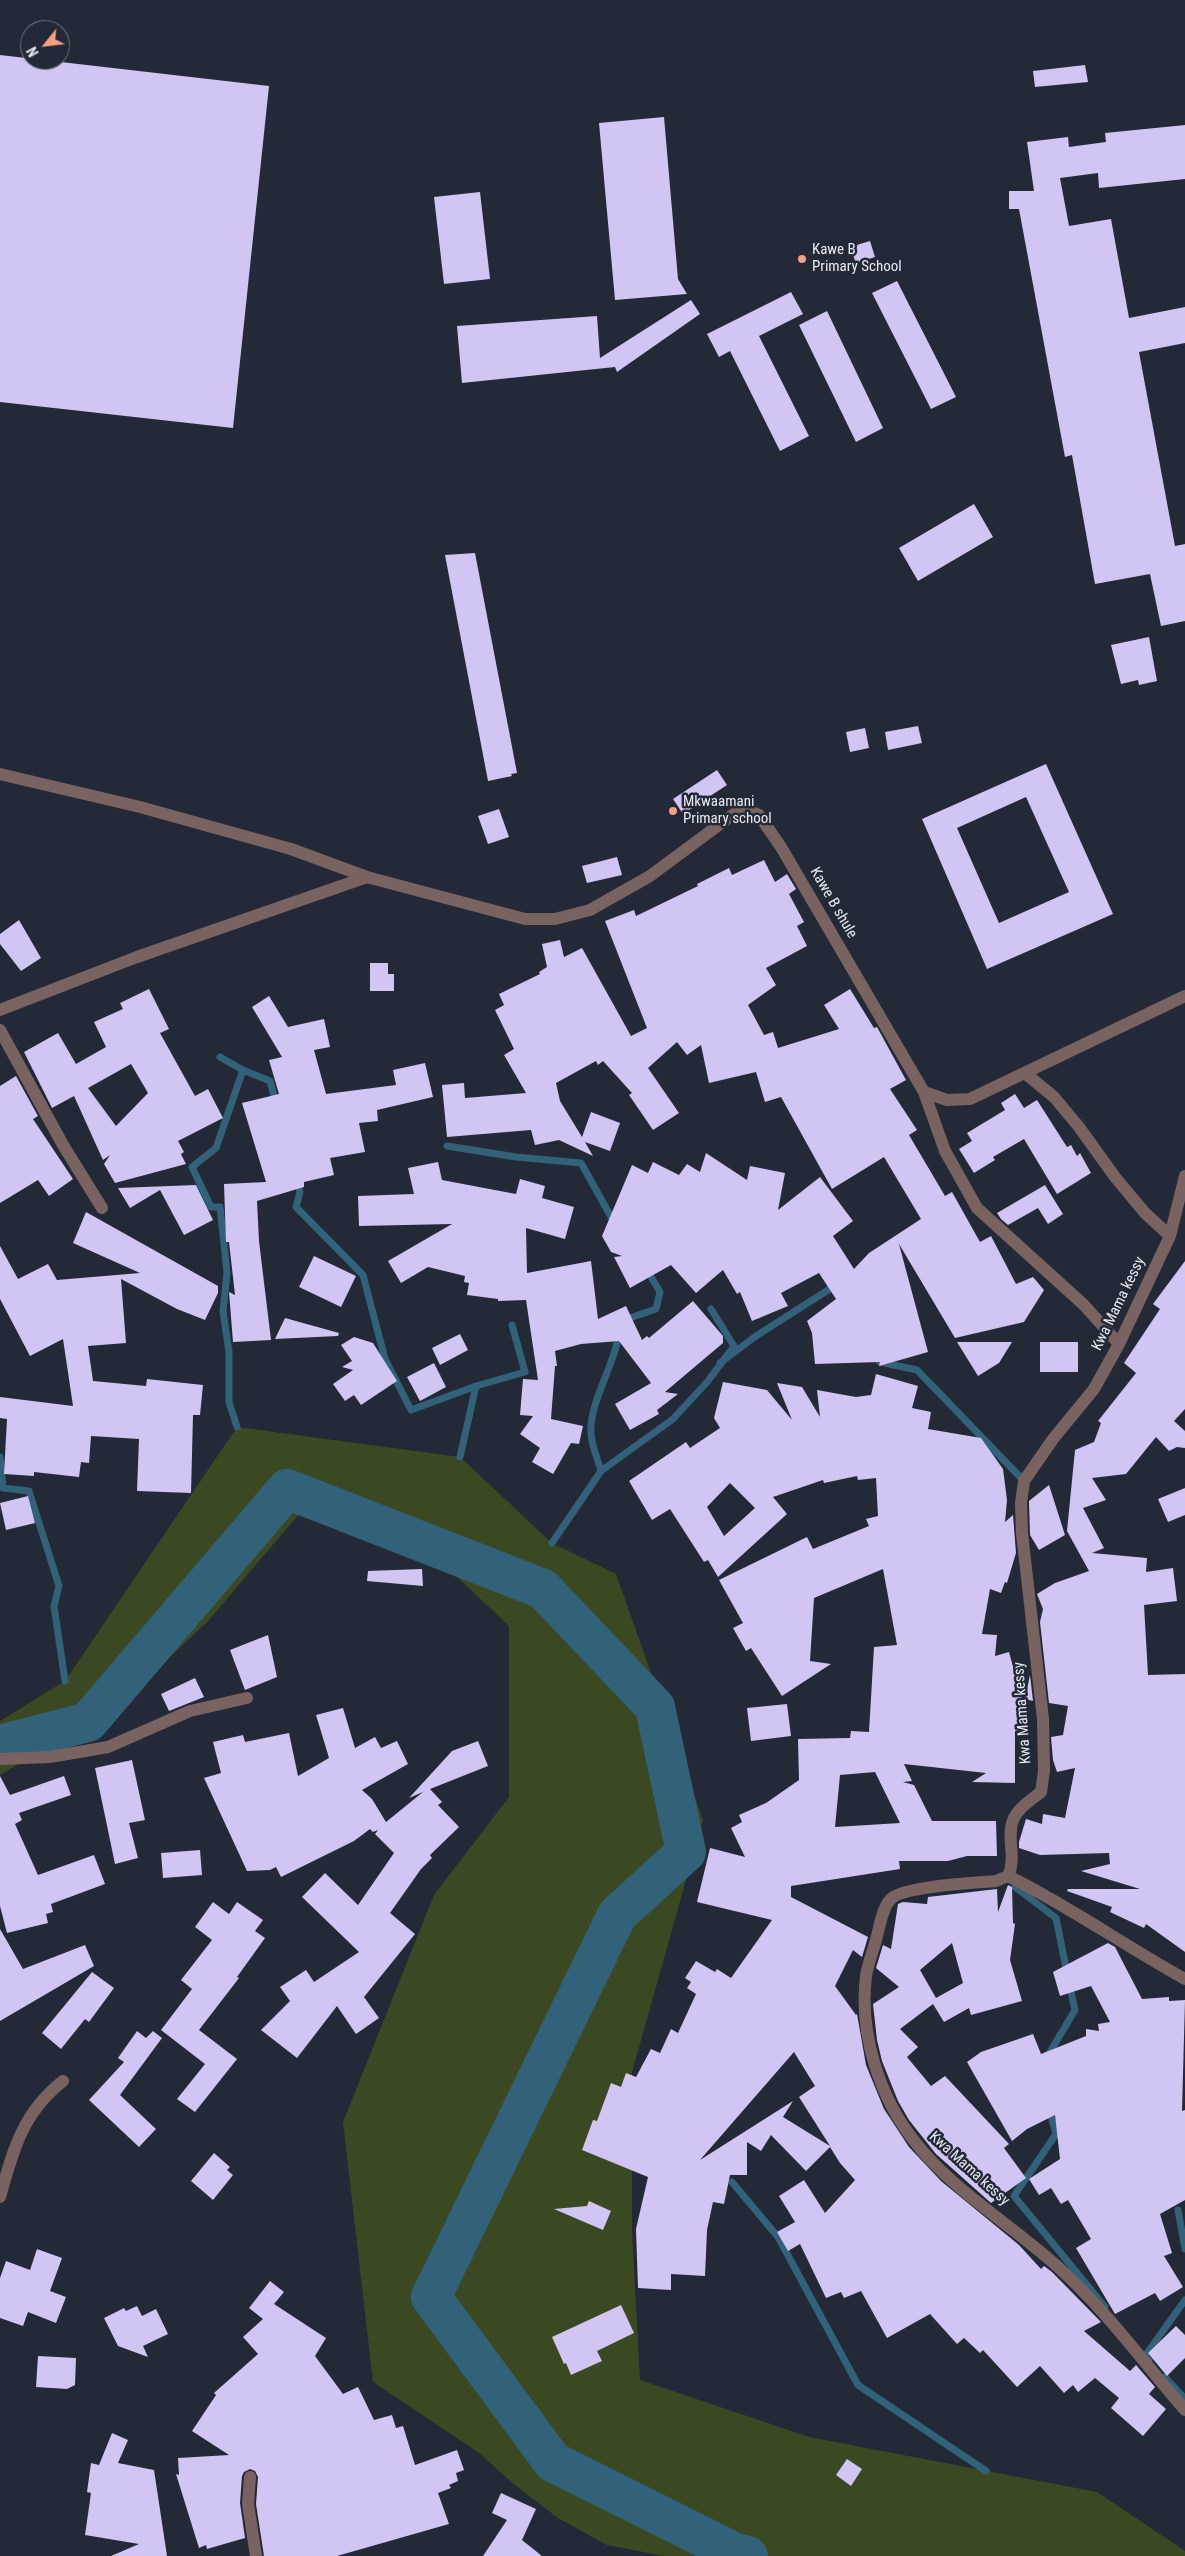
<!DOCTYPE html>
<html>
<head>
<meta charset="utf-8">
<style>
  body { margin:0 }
  #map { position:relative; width:1185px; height:2556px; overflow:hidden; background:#232936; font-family:"Roboto Condensed",sans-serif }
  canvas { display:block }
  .north { position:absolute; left:20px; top:20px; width:50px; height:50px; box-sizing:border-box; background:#232936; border:1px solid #717681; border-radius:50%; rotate:241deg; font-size:14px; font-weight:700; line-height:20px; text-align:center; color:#e5eaf2 }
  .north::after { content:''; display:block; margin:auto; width:18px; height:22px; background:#f39f83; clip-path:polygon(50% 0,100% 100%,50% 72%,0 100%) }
</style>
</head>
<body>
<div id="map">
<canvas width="1185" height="2556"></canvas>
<div class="north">N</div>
</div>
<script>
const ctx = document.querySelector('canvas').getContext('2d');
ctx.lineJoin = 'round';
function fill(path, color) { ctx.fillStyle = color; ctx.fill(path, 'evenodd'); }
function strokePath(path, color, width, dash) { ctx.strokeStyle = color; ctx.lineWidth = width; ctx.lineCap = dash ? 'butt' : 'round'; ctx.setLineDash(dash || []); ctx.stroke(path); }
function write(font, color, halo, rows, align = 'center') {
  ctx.font = font + ' "Roboto Condensed",sans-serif'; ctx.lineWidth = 5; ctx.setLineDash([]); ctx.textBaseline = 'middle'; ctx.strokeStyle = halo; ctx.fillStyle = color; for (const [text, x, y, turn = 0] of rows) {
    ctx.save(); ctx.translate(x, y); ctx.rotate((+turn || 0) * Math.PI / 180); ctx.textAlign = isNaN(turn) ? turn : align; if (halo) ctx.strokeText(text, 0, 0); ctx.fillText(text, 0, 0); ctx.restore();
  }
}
const green = new Path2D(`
  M237 1427 460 1457 552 1543 616 1574 703 1820 632 2072V2231L640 2380 809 2437 1097 2492 1185 2551V2556H664L607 2545 558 2518 516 2486 479 2453 373 2382 343 2122 434 1895 509 1797V1626L422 1544 300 1513 208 1621 121 1704 0 1775V1721L65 1681Z`);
const stream = new Path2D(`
  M220 1057 243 1070 216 1148 192 1167 211 1207H220L227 1273 223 1311 229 1352V1402L237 1427
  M243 1070 270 1081 276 1103
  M447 1146 516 1157 581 1163 615 1224
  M297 1181 300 1192 296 1207 363 1275 385 1359 411 1410 476 1386
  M624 1320 656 1309 660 1292 647 1270
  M880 1362 917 1370 1024 1481
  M720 1363 756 1336 836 1285
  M0 1457 3 1488 29 1491 59 1586 54 1606 65 1681
  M460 1457 476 1386 525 1372 512 1325
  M601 1471 673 1419 708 1381 734 1346 711 1309
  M552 1543 601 1471C598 1459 591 1445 591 1433 589 1402 616 1363 619 1332
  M1015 1887 1056 1918 1067 1973
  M1047 2057 1075 2010 1069 1983
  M1049 2109 1056 2134 1014 2196 1105 2307
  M732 2182 778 2237 858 2385 986 2471
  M1178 2210 1185 2249
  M1149 2360 1145 2356 1185 2300
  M1165 2377 1185 2399`);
const river = new Path2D(`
  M0 1745 88 1722 287 1489 543 1589 655 1707 686 1852 617 1915 431 2297 553 2462 735 2553 748 2556`);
const building = new Path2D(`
  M0 55 269 86 233 428 0 402Z
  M1085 65 1088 82 1035 87 1033 71Z
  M664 117 678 279 687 294 615 300 599 123Z
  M1185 125V179L1099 188 1098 173 1060 178 1069 226 1111 219 1129 318 1185 307V343L1139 352 1175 546 1185 544V621L1161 626 1150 574 1095 584 1072 455 1065 457 1019 209H1009V191H1034L1027 142 1068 137 1069 147 1106 142 1105 133Z
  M480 192 490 279 444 284 434 197Z
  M870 241 875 257 856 263 850 247Z
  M897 281 956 397 931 409 872 293Z
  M791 292 803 314 759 336 809 436 780 451 730 351 719 357 707 334Z
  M691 300 700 314 617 372 615 367 462 383 457 326 597 316 600 358Z
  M827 311 883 428 856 442 799 325Z
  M974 504 993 537 918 581 899 548Z
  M475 553 517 773 511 774 512 776 488 781 445 555Z
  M1149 637 1157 681 1139 685 1138 680 1121 684 1111 645Z
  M918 726 922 743 888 750 885 732Z
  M865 728 869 748 850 752 846 732Z
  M1046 764 1113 914 987 969 922 819ZM1026 797 1069 892 999 923 957 828Z
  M717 770 727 785 683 814 673 799Z
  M499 809 509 837 488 844 478 816Z
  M617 857 622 875 587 883 582 866Z
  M764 860 775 882 787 874 796 889 789 894 804 922 797 926 807 946 766 968 776 985 748 1005 764 1035 773 1032 778 1048 839 1029 824 1005 850 989 874 1028 877 1027 906 1080 890 1089 917 1130 909 1135 945 1196 952 1192 980 1242 991 1236 1016 1284 1033 1277 1044 1290 1024 1322 955 1338 899 1244 928 1352 879 1366 880 1362 815 1364 812 1333 807 1321 836 1299 819 1273 781 1293 788 1306 752 1321 740 1292 737 1294 723 1270 696 1293 671 1265 630 1288 614 1257 622 1256 611 1252 602 1236 632 1165 648 1173 653 1162 679 1175 687 1164 700 1172 706 1153 747 1180 750 1166 785 1173 778 1210 820 1177 853 1221 833 1236 854 1269 869 1253 921 1219 884 1157 832 1189 781 1097 765 1102 756 1072 709 1083 701 1045 687 1055 677 1042 648 1068 679 1113 653 1130 629 1095 632 1093 603 1061 598 1065 596 1061 556 1083 560 1101 582 1137 591 1112 620 1123 610 1151 585 1142 593 1156 559 1140 535 1145 531 1130 447 1137 442 1085 464 1083 465 1098 526 1093 504 1055 514 1049 495 1010 504 1005 499 994 540 974 539 972 547 967 542 944 560 940 564 957 582 948 631 1036 647 1028 605 921 634 910 636 916 698 886 697 884 729 868 732 875Z
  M19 920 41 958 21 971 0 944V934Z
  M370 963H388V974H394V991H370Z
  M149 989 169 1029 160 1033 195 1096 208 1089 223 1118 178 1141 184 1152 181 1154 186 1164 115 1183 104 1164 110 1155 103 1160 74 1096 52 1108 24 1052 58 1033 76 1064 106 1047 94 1022 123 1009 120 1003ZM131 1064 148 1093 116 1126 88 1088Z
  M269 996 288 1027 324 1019 330 1047 314 1050 326 1094 396 1085 393 1070 425 1063 433 1097 377 1110 378 1121 359 1123 365 1152 330 1158 334 1175 304 1182V1187L257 1201 259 1241 271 1340 233 1342 229 1292 235 1295 229 1242H226L224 1184 266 1182 242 1103 279 1094 269 1060 282 1057 252 1007Z
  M16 1076 38 1116 33 1119 73 1179 49 1196 38 1180 0 1203V1086Z
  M1015 1094 1024 1108 1037 1100 1067 1147 1071 1145 1077 1156 1080 1153 1091 1173 1057 1194 1024 1139 993 1157 995 1160 974 1173 959 1149 972 1141 967 1133 1005 1110 1001 1103Z
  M438 1162 442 1180 516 1194 520 1179 545 1186 542 1198 574 1207 565 1239 526 1228 527 1273 591 1261 598 1319 626 1306 642 1340 647 1336 649 1338 693 1301 723 1336V1343L665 1392 678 1394 657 1410 659 1414 630 1430 615 1404 651 1383 619 1341 581 1344 555 1351 557 1366H555L551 1419 583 1426 579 1444 571 1443 553 1474 532 1462 540 1448 520 1434 533 1416 520 1415 523 1379 538 1380 526 1300 498 1301V1299L467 1295 469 1283 464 1282 465 1276 428 1267 401 1283 388 1261 452 1224 359 1226 358 1196 414 1194 408 1168Z
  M196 1185 213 1220 184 1235 160 1190 130 1208 118 1188Z
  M1045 1185 1063 1214 1048 1224 1038 1208 1008 1225 1001 1219 997 1213Z
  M86 1212 218 1286V1293L205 1320 177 1309 121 1279 126 1343 88 1346 93 1381 146 1386 147 1379 203 1385 200 1415H193L191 1493 137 1491 139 1439 91 1436 89 1463 81 1462 79 1477 34 1472V1476L4 1474 7 1419 0 1418V1397L73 1406 63 1339 30 1356 0 1299V1246L18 1279 48 1264 57 1280 140 1273 73 1243Z
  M314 1256 356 1276 341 1307 299 1287Z
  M1185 1261V1409L1174 1421 1185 1431V1448L1177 1447 1169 1451 1156 1437 1126 1474 1092 1478 1106 1500 1083 1508 1104 1548 1092 1553 1147 1558 1146 1572 1173 1568 1177 1601 1144 1605 1148 1675 1185 1674V1952L1146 1924 1144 1928 1110 1912 1112 1907 1067 1891 1068 1889H1140L1081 1871 1110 1864 1109 1853 1040 1855 1019 1848V1842L1026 1819 1042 1824 1043 1814 1065 1818 1075 1768 1057 1772 1053 1760 1051 1737 1063 1735 1068 1706 1049 1703 1040 1622 1043 1609 1037 1594 1055 1583 1089 1571 1067 1531 1075 1450 1094 1442 1101 1423 1098 1421 1136 1373 1124 1363 1160 1309 1153 1304Z
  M285 1318 339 1333 338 1336 275 1339Z
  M460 1334 468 1350 440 1365 432 1348Z
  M354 1337 373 1343 397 1381 361 1405 354 1395 345 1401 333 1384 353 1370 342 1367 352 1361 341 1345Z
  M957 1342H1012L999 1363 978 1376Z
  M1040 1342H1078V1372H1040Z
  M434 1363 446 1387 420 1401 407 1377Z
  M876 1374 918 1386 912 1408 931 1412 928 1429 981 1438 1003 1469 1007 1500 1005 1522 1013 1515 1016 1553 1007 1583 1005 1582 1001 1593 990 1589 982 1634 997 1635 995 1656 1009 1652 1028 1721 1027 1732 1015 1731V1783L972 1782 986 1773 904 1764 912 1781 903 1782 914 1785 932 1821H996L997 1856H967L948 1861H899L900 1869 791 1886V1897L868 1937 862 1957 853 1950 835 1986 856 2015 857 2014 866 2065 884 2109 909 2147 941 2181 1019 2245 1041 2269 1044 2266 1052 2272 1101 2322 1084 2331 1130 2371 1136 2365 1155 2387 1149 2394 1166 2409 1143 2436 1111 2408 1119 2398 1095 2378 1078 2392 1073 2385 1064 2393 1040 2366 1017 2387 983 2350 980 2353 964 2338 957 2344 930 2314 887 2338 861 2291 844 2298 841 2292 826 2298 800 2244 788 2251 777 2232 795 2222 779 2196 804 2180 825 2213 855 2180 840 2163 830 2147 806 2171 771 2135 761 2151 747 2142V2175H730L724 2204 713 2202 707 2230 705 2276 671 2274V2290L638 2288 636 2229 648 2177 582 2150 593 2120 597 2121 611 2083 621 2087 626 2073 636 2077 651 2049 660 2053 671 2029 678 2033 696 1994 687 1988 691 1982 685 1978 696 1961 715 1972 717 1969 731 1978 772 1920 697 1902 710 1848 745 1857 731 1828 742 1822 739 1815 766 1803 799 1780 798 1739 850 1738 851 1731 869 1732 874 1647 897 1645 883 1569 814 1598 810 1661 831 1664 782 1696 751 1648 746 1651 733 1628 743 1623 719 1580 807 1537 813 1549 869 1526 866 1519 878 1516 876 1478 858 1480 857 1476 824 1483 823 1480 773 1497 787 1514 718 1577 708 1560 704 1562 670 1509 652 1520 629 1481 686 1442 690 1448 720 1428 714 1418 723 1382 767 1390 792 1420 777 1383 802 1387 820 1417 817 1390 856 1397 871 1395ZM730 1483 755 1508 724 1536 707 1507ZM875 1772 900 1823 835 1827 840 1775ZM794 2052 815 2086 799 2097 830 2146 783 2117 793 2101 700 2160Z
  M1049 1485 1065 1535 1039 1550 1030 1535 1029 1501Z
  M1185 1488V1515L1168 1522 1158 1499Z
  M28 1496 35 1523 6 1530 0 1503Z
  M422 1569 423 1586 367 1581 368 1571Z
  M268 1635 277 1677 245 1690 230 1650Z
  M1030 1675 1033 1701 1025 1699Z
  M195 1678 204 1697 169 1711 161 1694Z
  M787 1704 791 1736 751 1741 747 1708Z
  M343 1708 355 1748 375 1737 381 1748 397 1741 408 1764 362 1790 372 1799 386 1822 423 1792 409 1798 452 1751 478 1741 488 1766 430 1789 442 1802 438 1805 459 1827 430 1855 432 1858 421 1869 390 1913 415 1934 364 1997 379 2018 356 2034 337 2006 297 2058 261 2030 290 2001 280 1987 306 1970 314 1982 359 1952 302 1897 325 1873 358 1905 394 1853 375 1834 378 1830 373 1832 370 1829 354 1841 281 1877 276 1867 270 1870 247 1871 204 1778 221 1773 213 1742 243 1735 245 1742 289 1733 298 1776 329 1758 316 1715Z
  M132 1760 145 1820 129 1823 138 1858 115 1864 95 1768Z
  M0 1776 10 1795 64 1776 71 1795 19 1813 22 1820 15 1824 38 1875 94 1855 105 1884 51 1904 53 1912 46 1914 48 1923 7 1933 0 1906Z
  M200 1850 202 1875 163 1878 161 1853Z
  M1008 1885 1012 1887 1013 1923 1015 1924 1010 1960 1022 2001 971 2015 969 2008 944 2022 933 2004 900 2029 918 2047 907 2057 931 2086 945 2076 1009 2144 1004 2148 1026 2178 991 2203 936 2154 909 2120 898 2101 882 2061 877 2040 873 2004 899 1987 876 1968 883 1945 891 1949 898 1904 903 1902 927 1904 928 1897 997 1889 998 1912ZM952 1943 963 1983 936 1998 920 1970Z
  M213 1902 229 1914 237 1902 263 1920 255 1931 265 1938 237 1977 239 1978 199 2030 237 2059 195 2112 177 2099 205 2064 161 2030 192 1989 181 1980 212 1940 195 1927Z
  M0 1929 23 1969 85 1945 94 1966 0 2021Z
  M1108 1943 1115 1947 1142 1999 1169 1997V2001L1185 2000 1182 2111 1185 2110V2200L1160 2214 1172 2253 1164 2256 1183 2287 1160 2301 1155 2293 1115 2314 1076 2248 1091 2239 1068 2200 1061 2204 1051 2188 1039 2195 1029 2179 1060 2159 1055 2115 1027 2129 1012 2141 967 2062 981 2052 1033 2034 1041 2054 1086 2036V2029L1099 2031 1098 2024 1110 2022 1091 1986 1060 1996 1053 1972Z
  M92 1972 114 1988 89 2022 85 2019 61 2049 42 2033Z
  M137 2031 146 2038 153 2031 162 2038 120 2095 156 2129 139 2147 89 2100 124 2062 118 2058Z
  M214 2153 230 2167 227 2170 233 2175 213 2200 191 2181Z
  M589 2201 611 2211 603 2230 554 2209 587 2206Z
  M37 2249 62 2258 50 2291 66 2297 56 2323 28 2312 23 2326 0 2318V2278L6 2261 30 2270Z
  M270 2281 284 2292 274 2304 326 2338 315 2356 343 2394 358 2387 374 2420 392 2415 396 2428 403 2426 415 2465 457 2450 464 2470 456 2473 458 2481 449 2485 451 2488 438 2493 449 2524 337 2556H264L256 2504 258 2477 255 2471 250 2469 244 2472 242 2476 240 2503 245 2538 207 2549 206 2545 199 2548 176 2474 179 2475 178 2458 229 2455 192 2431 216 2395 214 2393 258 2354 243 2337 263 2319 249 2308Z
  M621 2305 634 2333 597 2351 602 2361 571 2375 566 2363 564 2364 552 2337Z
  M137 2306 142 2316 156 2309 168 2334 143 2346 148 2357 118 2346 104 2318 124 2308 126 2311Z
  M1176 2326 1185 2335V2358L1167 2376 1148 2353Z
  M38 2356 76 2358 75 2385 67 2389 36 2387Z
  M112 2433 128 2440 118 2463 154 2470 167 2556H111L139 2544 85 2535 91 2493 87 2492 91 2463 99 2465Z
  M847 2459 862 2469 851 2486 836 2475Z
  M501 2493 536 2509 522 2540 542 2556H483L507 2520 492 2513Z`);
const minor = new Path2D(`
  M0 774 140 807 291 849 367 877 525 919H555L590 910 650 876 735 813 748 810 759 815 781 847 924 1092 947 1100 970 1099 1185 996
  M0 1010 137 957 367 877
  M0 1030 63 1145 102 1208
  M1026 1074 1054 1097 1079 1127 1115 1177 1145 1213 1170 1236
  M924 1092 945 1151 977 1208 1084 1305 1119 1344
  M1185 1176 1170 1236 1119 1344 1094 1389 1053 1439 1024 1481 1021 1503 1022 1533 1043 1719 1044 1771 1041 1792C1031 1800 1018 1808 1013 1820 1006 1838 1017 1858 1008 1876L996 1881C975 1883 906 1886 892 1898 883 1905 880 1925 877 1936 874 1949 868 1963 866 1976 859 2033 879 2097 915 2142 951 2189 1013 2226 1057 2266 1105 2309 1143 2362 1185 2410
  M0 1759 50 1757 108 1747 190 1711 247 1698
  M1008 1876C1069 1906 1125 1946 1185 1979
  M0 2197C13 2150 23 2112 63 2081
  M250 2477 248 2504 256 2556`);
const markers = [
  [802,259,5,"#f39f83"],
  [673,811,5,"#f39f83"]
];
const poiNames = [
  ["Kawe B",812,250],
  ["Primary School",812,267],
  ["Mkwaamani",683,802],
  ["Primary school",683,819]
];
const streetNames = [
  ["Kawe B shule",833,903,60],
  ["Kwa Mama kessy",1119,1304,-64],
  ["Kwa Mama kessy",1023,1713,-94],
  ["Kwa Mama kessy",969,2169,42]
];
fill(green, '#3b4923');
strokePath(stream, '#32627a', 7);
strokePath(river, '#32627a', 40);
fill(building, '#d1c5f3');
strokePath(minor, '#796361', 12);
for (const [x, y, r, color] of markers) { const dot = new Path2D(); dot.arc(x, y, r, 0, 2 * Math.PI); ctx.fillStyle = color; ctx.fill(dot); strokePath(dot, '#232936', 2); }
write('15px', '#e5eaf2', '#232936', poiNames, 'left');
write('15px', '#e5eaf2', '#232936', streetNames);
</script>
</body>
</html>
